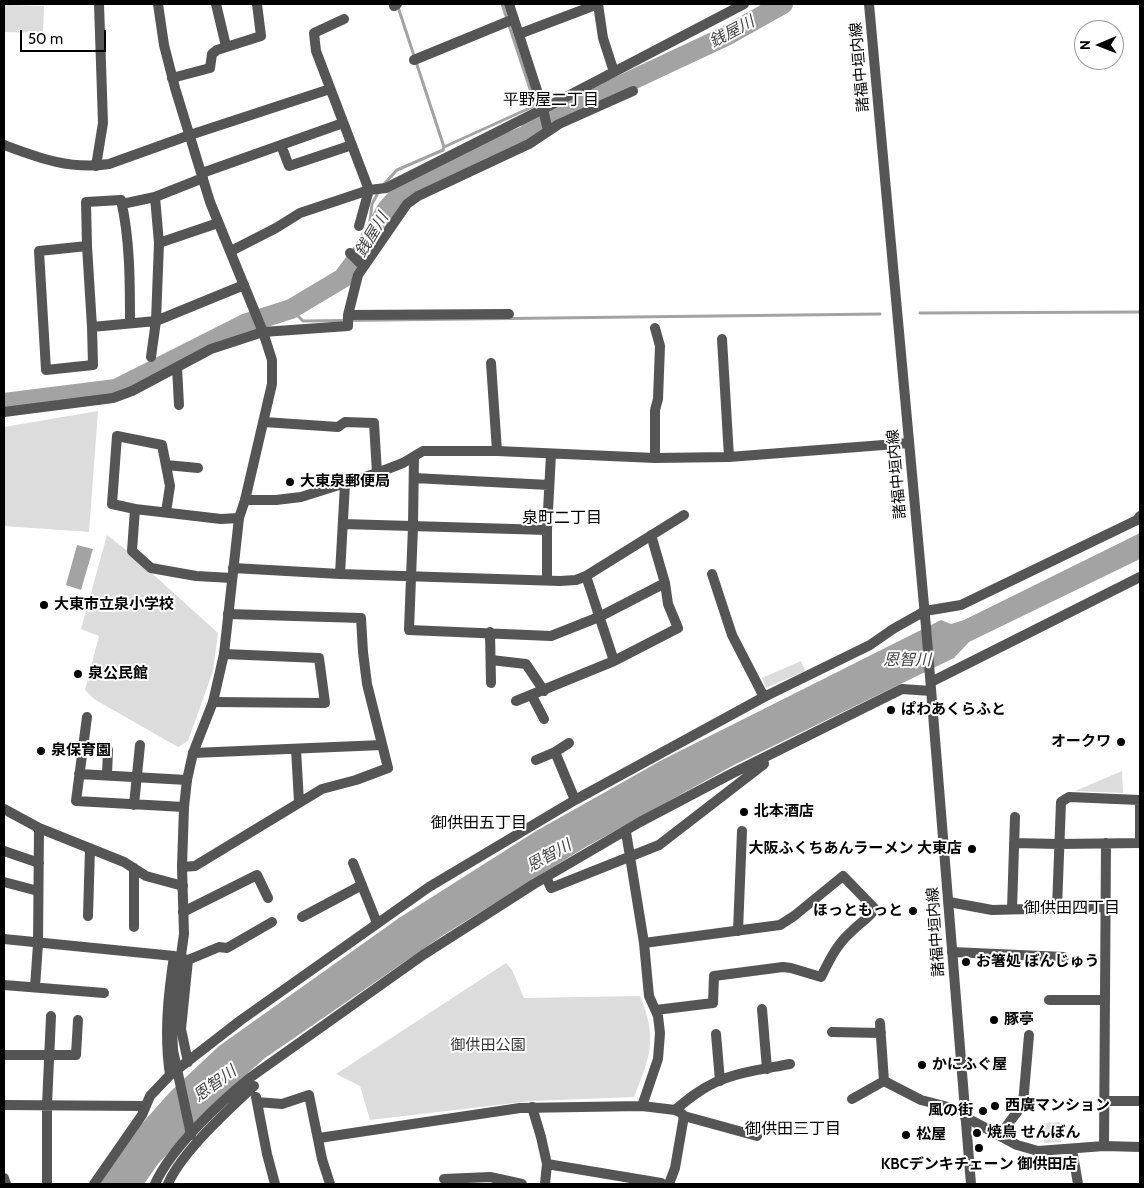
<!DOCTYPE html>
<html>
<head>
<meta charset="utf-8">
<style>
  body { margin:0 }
  #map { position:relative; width:1144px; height:1188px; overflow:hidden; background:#fff; font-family:Cabin,sans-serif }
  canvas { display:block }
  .frame { position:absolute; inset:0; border:5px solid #000; pointer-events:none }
  .north { position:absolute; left:1074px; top:20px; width:50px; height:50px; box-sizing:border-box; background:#fff; border:1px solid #999; border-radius:50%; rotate:269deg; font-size:14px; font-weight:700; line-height:20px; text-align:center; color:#000 }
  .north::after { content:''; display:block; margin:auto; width:18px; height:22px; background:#000; clip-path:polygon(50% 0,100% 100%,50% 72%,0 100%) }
  .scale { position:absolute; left:20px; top:30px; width:86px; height:22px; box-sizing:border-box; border:2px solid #000; border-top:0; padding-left:6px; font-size:15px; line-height:18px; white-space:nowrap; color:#000; -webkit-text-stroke:4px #fff; paint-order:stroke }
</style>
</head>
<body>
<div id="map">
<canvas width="1144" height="1188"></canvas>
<div class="frame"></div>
<div class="north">N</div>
<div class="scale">50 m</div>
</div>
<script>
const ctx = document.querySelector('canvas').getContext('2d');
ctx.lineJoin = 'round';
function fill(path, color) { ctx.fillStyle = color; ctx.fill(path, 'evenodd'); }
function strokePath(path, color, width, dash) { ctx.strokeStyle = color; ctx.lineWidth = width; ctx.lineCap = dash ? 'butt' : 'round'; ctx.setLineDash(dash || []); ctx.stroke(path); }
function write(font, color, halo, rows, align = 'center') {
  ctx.font = font + ' Cabin,"Noto Sans JP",sans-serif'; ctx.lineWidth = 4; ctx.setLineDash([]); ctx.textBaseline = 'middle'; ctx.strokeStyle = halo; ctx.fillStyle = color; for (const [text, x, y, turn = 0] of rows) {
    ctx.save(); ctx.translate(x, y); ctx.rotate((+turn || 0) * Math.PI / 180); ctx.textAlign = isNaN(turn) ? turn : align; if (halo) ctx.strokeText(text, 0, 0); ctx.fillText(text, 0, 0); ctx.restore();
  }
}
const green = new Path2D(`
  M4 5 44 6 43 33 4 32Z
  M98 411 89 532 4 526V427Z
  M107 535 125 549 218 633 213 671 188 741 178 747 94 699 85 690 99 636 81 629Z
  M801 661 805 671 766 688 762 678Z
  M1122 771 1123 793 1075 791Z
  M506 963 512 970 524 998 640 996C658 1040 650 1056 634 1097L532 1101 370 1120 360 1086 336 1074Z
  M1060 1122 1061 1142 1044 1143V1123Z`);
const water = new Path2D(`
  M1140 533V559L969 642 954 658 734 765 584 848 445 934 265 1058 218 1099 158 1164 144 1184H97L138 1128 170 1092 219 1046 399 918 536 831 662 760 911 635 941 620 951 624 964 620Z
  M77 545 93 549 81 590 66 585Z`);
const stream = new Path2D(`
  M398 7 444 147
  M384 184 397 170 443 150 444 147 532 107 535 104 502 4
  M376 230 370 221 372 204 379 191
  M291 309 303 321 880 314
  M920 313 1140 312`);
const river = new Path2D(`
  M4 403 116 389 247 323 291 309 343 278 363 251 387 209 397 198 413 186 455 169 485 152 527 135 534 126 726 36 783 4`);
const minor = new Path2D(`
  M216 4 226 46
  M509 4 543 109 548 131
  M598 4 603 38 614 72
  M394 6 397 4
  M344 19 314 33 316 51 369 190 359 226
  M519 34 598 4
  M414 60 514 19
  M172 78 210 68 212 54 217 50 261 36 257 4
  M190 135 330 89
  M281 145 289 166 352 145
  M96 166 103 123 99 4
  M202 173 343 123
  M122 204 155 197 203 178
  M159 243 218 223
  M87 246 39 251 46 370 93 365 92 327
  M231 251 276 228 300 213 369 190 386 188 543 109 744 4
  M350 253 363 266
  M348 315 509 314
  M130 323C130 282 130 239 121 200L86 202 87 246 92 327 156 321 244 285
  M722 339 729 457
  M151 357 156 321 159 243 155 197
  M491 363 497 451
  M177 367 179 405
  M4 412 113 398 132 391 211 349 263 332 348 326V315L358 275 407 204 418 196 529 144 559 124 633 91
  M264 422 338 427 345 422 374 423 377 473
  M414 457 413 526 409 630 551 636 599 617 665 583
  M655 458V410L658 399 660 346 655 328
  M166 465 198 468
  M414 478 549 485
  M245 500H276L301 497 377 473 403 463 423 451H497L655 458 729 457 909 443
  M135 509 221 519 239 518
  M166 512 170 486 162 445 117 436 112 504 135 509 132 551 151 568 196 576 232 578
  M343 524 547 530
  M233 568 340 574 560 581 576 580 586 576 684 515
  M340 574 345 484
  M712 574 732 635 764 697
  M586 576 614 661
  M547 580V530L551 454
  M490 632 491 683
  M491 660 526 664 544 691
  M931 682 1140 577
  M532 696 544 719
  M516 701 614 661 678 628 668 604 665 583 651 535
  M213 702 325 703 319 658 224 654
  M87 717 76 801 184 807
  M296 749 299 802
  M555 752 575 800
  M193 753 382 745
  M536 760 555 752 569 743
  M79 774 187 780
  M107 775 108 750
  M1140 800V842
  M134 805 140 745
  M4 809 39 828 124 862 146 876 183 886
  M626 832 644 943 649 996 658 1016 660 1033 658 1059 642 1106
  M1014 843 1059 844 1140 843
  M4 851 39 863
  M353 863 377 923
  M182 867 195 866 322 789 356 780 388 768 367 684 363 652 361 618 228 614
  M546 877 551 888 659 845 764 764 763 759
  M4 882 38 891
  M949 902 992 910 1106 907
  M1057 908 1061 802 1069 797 1139 800
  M1012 909 1015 817
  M183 912 257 875 268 898
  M88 916 90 848
  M302 917 362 885
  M134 927V868
  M738 931 742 831
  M4 939 174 956 188 960 219 947 227 948 272 922
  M644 943 780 925 794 916 843 876 875 909C869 918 860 923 852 931 837 944 830 959 821 977L791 968 783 967 714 976 713 1003 656 1010
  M952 952 1064 957
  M188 960 181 1029 188 1062
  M4 985 104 993
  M35 987 38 944 39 828
  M1049 1000H1105
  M762 1009 767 1069
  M880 1023 884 1081 921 1100 964 1111
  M832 1032 881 1033
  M716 1034 720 1081
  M4 1055H76L78 1020
  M170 1075C164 1035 168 996 174 956
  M256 1097 267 1154 275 1184
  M852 1099 884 1081
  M1105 1101H1140
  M257 1102 282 1104 309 1095 322 1159 330 1184
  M4 1105 145 1106
  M532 1107 541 1137 547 1164 545 1184
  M675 1110C687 1100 699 1090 714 1083 737 1072 765 1069 790 1064
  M684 1116 757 1136
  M965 1117 1017 1145 1038 1151 1104 1146 1140 1147
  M1000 1135 1023 1104 1029 1035
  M319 1138 520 1108 642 1106 675 1110 680 1112 684 1116 675 1168 669 1184
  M1104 1146 1106 843
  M1072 1149 1078 1184
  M547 1164 661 1183V1184
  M4 1178 6 1184
  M444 1179 490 1177 522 1184
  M47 1184V1105L51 1016
  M94 1184 142 1115 150 1096 170 1075 241 1020 429 887 575 800 764 697 870 645 893 629 925 611 961 605 1137 520 1140 516
  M155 1184C171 1148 220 1102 251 1077L423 955 534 884 640 822 731 774 902 689 931 691
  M168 1184C181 1153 229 1109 254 1086`);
const tertiary = new Path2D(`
  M158 4 164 45 175 88 210 202 263 332 272 360V384L245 500 239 518 224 654 213 702 193 753 187 780 184 807 182 867 184 934 174 1005
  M869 4 926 627 971 1184
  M4 145C39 158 70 170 109 164L190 135`);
const tertiaryBridge = new Path2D(`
  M174 1005 172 1027 173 1050 191 1135`);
const markers = [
  [290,482,5,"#000"],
  [44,605,5,"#000"],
  [78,674,5,"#000"],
  [891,710,5,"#000"],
  [1121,742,5,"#000"],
  [41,751,5,"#000"],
  [744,812,5,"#000"],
  [972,849,5,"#000"],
  [913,911,5,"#000"],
  [966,962,5,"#000"],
  [994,1020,5,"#000"],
  [922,1065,5,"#000"],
  [995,1106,5,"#000"],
  [983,1111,5,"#000"],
  [977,1133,5,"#000"],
  [906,1135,5,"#000"],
  [979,1148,5,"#000"]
];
const streetNames = [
  ["諸福中垣内線",860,67,-95],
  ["諸福中垣内線",897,474,-95],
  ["諸福中垣内線",936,932,-94]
];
const poiNames = [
  ["大東泉郵便局",300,482],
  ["大東市立泉小学校",54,605],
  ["泉公民館",88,674],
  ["ぱわあくらふと",901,710],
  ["オークワ",1111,742,"right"],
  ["泉保育園",51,751],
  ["北本酒店",754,812],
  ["大阪ふくちあんラーメン 大東店",962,849,"right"],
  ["ほっともっと",903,911,"right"],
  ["お箸処 ぼんじゅう",976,962],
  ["豚亭",1004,1020],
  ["かにふぐ屋",932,1065],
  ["西廣マンション",1005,1106],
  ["風の街",973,1111,"right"],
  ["焼鳥 せんぼん",987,1133],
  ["松屋",916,1135],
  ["KBCデンキチェーン 御供田店",979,1165,"center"]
];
const parkNames = [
  ["御供田公園",488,1046]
];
const waterNames = [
  ["銭屋川",732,32,-28],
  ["銭屋川",372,235,-59],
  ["恩智川",907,660],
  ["恩智川",549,856,-29],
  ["恩智川",215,1084,-36]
];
const neighbourhoodNames = [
  ["平野屋二丁目",551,100],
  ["泉町二丁目",562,518],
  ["御供田五丁目",479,823],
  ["御供田四丁目",1072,908],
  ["御供田三丁目",793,1129]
];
fill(green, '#dcdcdc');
fill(water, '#a3a3a3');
strokePath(stream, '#a3a3a3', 3);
strokePath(river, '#a3a3a3', 20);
strokePath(minor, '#555', 10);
strokePath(tertiary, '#555', 10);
strokePath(tertiaryBridge, '#555', 10);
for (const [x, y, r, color] of markers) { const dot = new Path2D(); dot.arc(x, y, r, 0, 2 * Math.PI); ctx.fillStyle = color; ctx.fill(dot); strokePath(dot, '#fff', 2); }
write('15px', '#000', '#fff', streetNames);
write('bold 15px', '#000', '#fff', poiNames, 'left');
write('15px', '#333', '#fff', parkNames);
write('italic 16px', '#444', '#fff', waterNames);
write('16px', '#000', '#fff', neighbourhoodNames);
</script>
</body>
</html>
